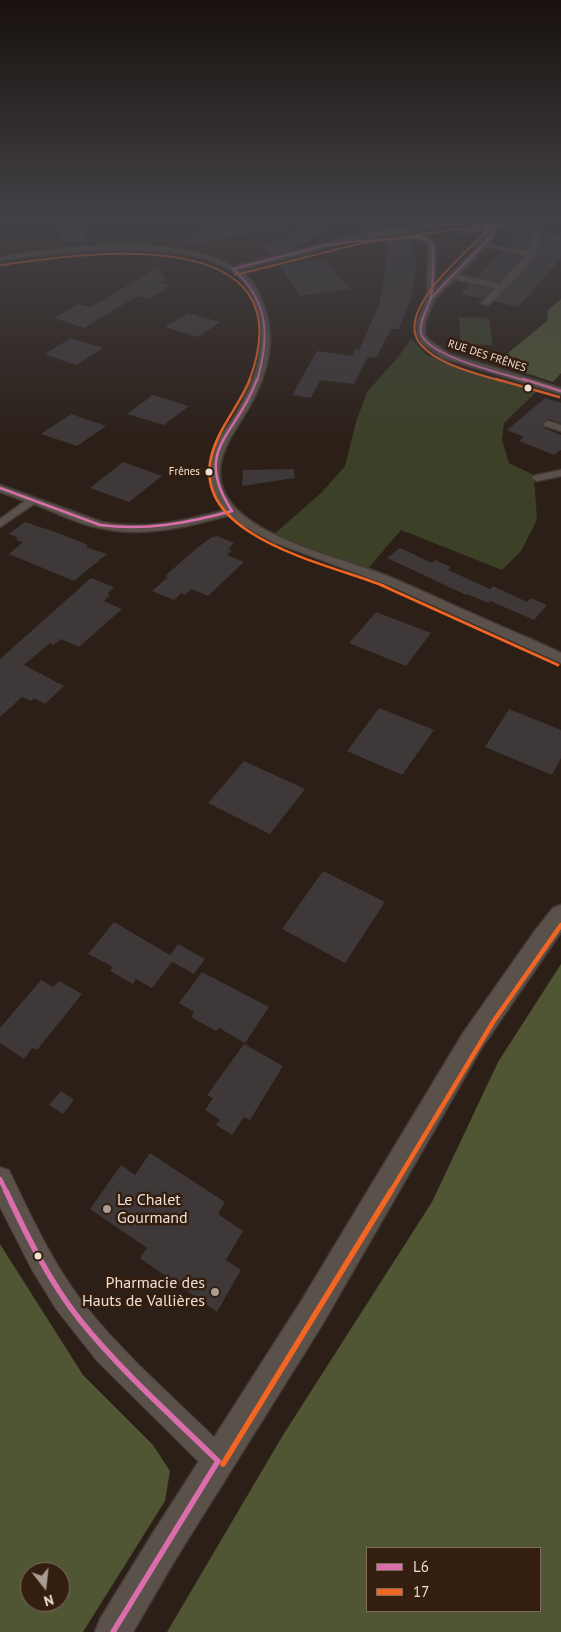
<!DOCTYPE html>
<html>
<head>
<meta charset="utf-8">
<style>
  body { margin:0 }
  #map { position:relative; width:561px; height:1632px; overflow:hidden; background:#2b1f17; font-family:"PT Sans",sans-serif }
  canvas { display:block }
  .legend { position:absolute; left:366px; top:1547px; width:175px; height:65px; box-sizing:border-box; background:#331e0f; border:1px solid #7e6c5f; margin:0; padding:6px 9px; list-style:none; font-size:15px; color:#efe0d6 }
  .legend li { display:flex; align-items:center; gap:10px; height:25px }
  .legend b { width:25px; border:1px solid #7e6c5f }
  .north { position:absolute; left:20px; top:1562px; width:50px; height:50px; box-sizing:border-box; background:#331e0f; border:1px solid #7e6c5f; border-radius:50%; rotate:164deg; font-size:14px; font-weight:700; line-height:20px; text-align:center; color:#efe0d6 }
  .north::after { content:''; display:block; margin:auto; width:18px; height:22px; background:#aa9c93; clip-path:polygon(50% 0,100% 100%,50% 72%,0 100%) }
</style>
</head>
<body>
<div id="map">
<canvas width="561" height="1632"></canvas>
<ul class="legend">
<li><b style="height:6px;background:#d96eaa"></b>L6</li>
<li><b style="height:6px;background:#f26522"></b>17</li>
</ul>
<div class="north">N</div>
</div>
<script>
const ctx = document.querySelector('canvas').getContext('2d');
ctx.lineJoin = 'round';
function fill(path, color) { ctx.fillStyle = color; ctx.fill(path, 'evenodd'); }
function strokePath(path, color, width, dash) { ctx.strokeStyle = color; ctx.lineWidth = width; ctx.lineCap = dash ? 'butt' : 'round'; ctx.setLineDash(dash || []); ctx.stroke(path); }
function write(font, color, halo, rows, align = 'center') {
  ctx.font = font + ' "PT Sans",sans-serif'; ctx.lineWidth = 5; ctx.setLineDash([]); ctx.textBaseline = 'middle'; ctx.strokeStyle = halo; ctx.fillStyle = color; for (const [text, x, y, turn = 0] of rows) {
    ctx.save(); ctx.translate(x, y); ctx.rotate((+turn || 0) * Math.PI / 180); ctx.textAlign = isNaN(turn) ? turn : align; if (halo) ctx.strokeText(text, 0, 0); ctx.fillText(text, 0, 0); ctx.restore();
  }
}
const green = new Path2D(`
  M459 317 489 318 493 345 461 344Z
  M411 339 426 354 440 361 536 392 504 423 502 440 509 463 534 475 537 520 521 551 502 570 401 530 365 572 272 536 322 492 345 466 356 422 367 392 399 356Z`);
const forest = new Path2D(`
  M561 299V373L553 382 496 363 548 320 547 311Z
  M561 964V1632H167L283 1435 432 1202 498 1062ZM540 1548V1611H367V1548Z
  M0 1244 83 1375 153 1445 170 1471 165 1501 83 1632H0ZM30 1572H60V1602H30Z`);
const building = new Path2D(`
  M56 220H81L87 242 62 244Z
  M220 220H280L281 228 179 246V244Z
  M324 222 327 228 296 249 269 256 263 246Z
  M514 231 532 233 527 249 508 245Z
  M410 233 412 235 413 259H416V271L409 304 399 329H391L376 358 368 357 354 384 320 380 311 398 292 395 317 351 352 356 355 349 359 350 379 305 387 261V237Z
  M543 234 561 235V258L518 307 494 301 533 261 539 250Z
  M502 252 521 256 499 282 477 277Z
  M323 260 325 263H328L350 289 300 296 279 265Z
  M158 268 165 279 159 283 171 286 149 299 137 296 84 328 54 318 78 304 90 307Z
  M470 284 492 289 483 299 461 294Z
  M188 313 220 322 198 337 165 327Z
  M71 338 103 348 76 365 45 354Z
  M153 395 189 406 164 425 127 414Z
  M545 398 561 403V423L549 419 541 424 544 428 561 435V450L554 455 519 441 524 437 507 430Z
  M71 414 106 426 77 446 41 434Z
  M123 462 162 476 129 502 90 488Z
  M294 469 295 478 242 486 243 470Z
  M25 522 61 534 88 545 86 547 107 554 74 581 9 554 23 542 16 540 18 538 9 534Z
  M217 536 234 543 228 549 232 550 227 555 244 562 208 596 191 589 185 595 181 593 174 600 152 591 168 577 165 576 198 547 212 537Z
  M400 548 432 563 435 560 451 567 448 570 490 589 493 586 527 602 531 598 547 605 534 620 490 601 489 603 467 594 466 595 387 558Z
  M91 578 114 587 107 594 110 595 104 601 122 609 79 647 61 639 53 645 50 643 24 665 64 686 45 704 34 698 31 701 22 697 0 717V659Z
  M376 612 431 633 406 666 349 643Z
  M379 708 434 730 402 775 347 751Z
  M509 709 561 730V758L552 775 485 747Z
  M244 761 305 789 270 834 208 803Z
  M323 871 385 902 345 963 282 929Z
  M114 922 170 955 178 944 205 959 194 974 172 962 152 988 136 979 133 984 110 971 113 967 88 954Z
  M202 972 269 1007 245 1043 219 1028 216 1031 191 1017 194 1012 179 1003Z
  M41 980 53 987 59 981 82 994 37 1050 32 1048 24 1059 0 1043V1028Z
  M244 1044 283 1066 250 1120 244 1117 232 1135 216 1125 220 1120 205 1110 213 1098 207 1095Z
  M61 1091 74 1100 63 1114 49 1105Z
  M150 1153 225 1202 218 1214 243 1231 226 1260 241 1270 217 1312 140 1258 147 1248 90 1209 121 1165 135 1175Z`);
const minor = new Path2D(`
  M457 220H481L361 239 239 270C251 277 258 290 263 303 275 333 270 365 256 394 240 429 200 464 232 504 261 540 341 558 385 575 419 589 452 605 485 619 510 631 536 640 561 653V663L391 586 273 542 240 524 230 515C187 527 144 538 100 528 78 524 55 512 34 504L0 527V519L25 501 0 492V485L102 522C145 530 184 521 225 510 212 494 207 476 211 456 214 442 224 432 232 420 245 399 257 376 260 350 264 325 257 294 238 276 192 235 57 252 0 261V257C66 246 172 233 233 267L361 234Z
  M508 220H520L498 227 489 244 528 251 534 231 541 229C546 255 505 287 488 305L481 303 496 288 455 279 435 299 425 323V334L428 339 449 354 561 388V394L443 358 422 343 417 334V323L427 298 428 244 418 239V235H424L436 243 435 289 475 250 490 229 465 233H462V229ZM485 247 525 255 500 284 459 275Z
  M548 421 561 425V431L545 426 543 424Z
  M561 470V476L537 481 532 478 533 476Z`);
const tertiary = new Path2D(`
  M0 1167 9 1170C32 1218 55 1268 88 1309 130 1361 182 1404 228 1451L233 1461 228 1471 218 1476 208 1471 97 1361 56 1309 32 1270 0 1207Z`);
const secondary = new Path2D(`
  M561 905V932L481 1049 322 1325 175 1560 133 1632H95L100 1619 151 1536 300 1303 463 1033 534 932 553 908Z`);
const bus1Far3 = new Path2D(`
  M233 269 322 246 349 242 421 237 432 243C432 259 435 286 430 300 427 311 419 322 421 333 426 356 505 374 527 381
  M233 269C269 301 270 336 257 381
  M422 320 431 298 492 235 496 227 490 220`);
const bus1Far2 = new Path2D(`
  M523 379 561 391
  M0 488 100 525C146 531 188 523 232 511
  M232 511C191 448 238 435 257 379`);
const bus1Far1 = new Path2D(`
  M0 1179 7 1193`);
const bus1 = new Path2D(`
  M6 1191C27 1236 49 1281 80 1320 121 1371 171 1415 218 1461
  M113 1632 218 1461`);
const bus2Far4 = new Path2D(`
  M485 224 489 228 487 231C467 252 392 312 421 345 439 365 475 373 501 381
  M1 265C88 252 310 221 249 381
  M235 275 362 243 479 226`);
const bus2Far3 = new Path2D(`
  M250 379C240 405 219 427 212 454 188 537 330 564 384 586
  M496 379 559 397`);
const bus2Far2 = new Path2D(`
  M381 585 558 665`);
const bus2Far1 = new Path2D(`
  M390 1193 493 1022 561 925`);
const bus2 = new Path2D(`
  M223 1464 391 1191`);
const markers = [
  [528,388,4.5,"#efe0d6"],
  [209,472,4.5,"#efe0d6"],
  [107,1209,5,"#aa9c93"],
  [38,1256,4.5,"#efe0d6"],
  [215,1292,5,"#aa9c93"]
];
const farStreetnames = [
  ["RUE DES FRÊNES",487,356,18]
];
const farBusnames = [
  ["Frênes",200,472]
];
const nearPoinames = [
  ["Le Chalet",117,1200],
  ["Gourmand",117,1218],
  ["Pharmacie des",205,1283,"right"],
  ["Hauts de Vallières",205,1301,"right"]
];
fill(green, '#3c4027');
fill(forest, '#505533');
fill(building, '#3e3839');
strokePath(minor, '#433933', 3);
strokePath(tertiary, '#433933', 2);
strokePath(secondary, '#433933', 3);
fill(minor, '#5a514b');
fill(tertiary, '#5a514b');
fill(secondary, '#5a514b');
strokePath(bus1Far3, '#d96eaa', 2);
strokePath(bus1Far2, '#d96eaa', 2.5);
strokePath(bus1Far1, '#d96eaa', 4.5);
strokePath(bus1, '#d96eaa', 5.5);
strokePath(bus2Far4, '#f26522', 2);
strokePath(bus2Far3, '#f26522', 2.5);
strokePath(bus2Far2, '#f26522', 3);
strokePath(bus2Far1, '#f26522', 4.5);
strokePath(bus2, '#f26522', 5.5);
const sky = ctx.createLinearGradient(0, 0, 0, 449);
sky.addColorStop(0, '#18110d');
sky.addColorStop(0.49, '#444247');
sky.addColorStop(1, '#44424700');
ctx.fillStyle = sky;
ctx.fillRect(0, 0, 561, 449);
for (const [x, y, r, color] of markers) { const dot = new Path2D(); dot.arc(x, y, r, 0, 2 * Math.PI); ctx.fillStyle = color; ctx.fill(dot); strokePath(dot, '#331e0f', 2); }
write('11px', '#efe0d6', '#331e0f', farStreetnames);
write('11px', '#efe0d6', '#331e0f', farBusnames, 'right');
write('16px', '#efe0d6', '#331e0f', nearPoinames, 'left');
</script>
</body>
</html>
